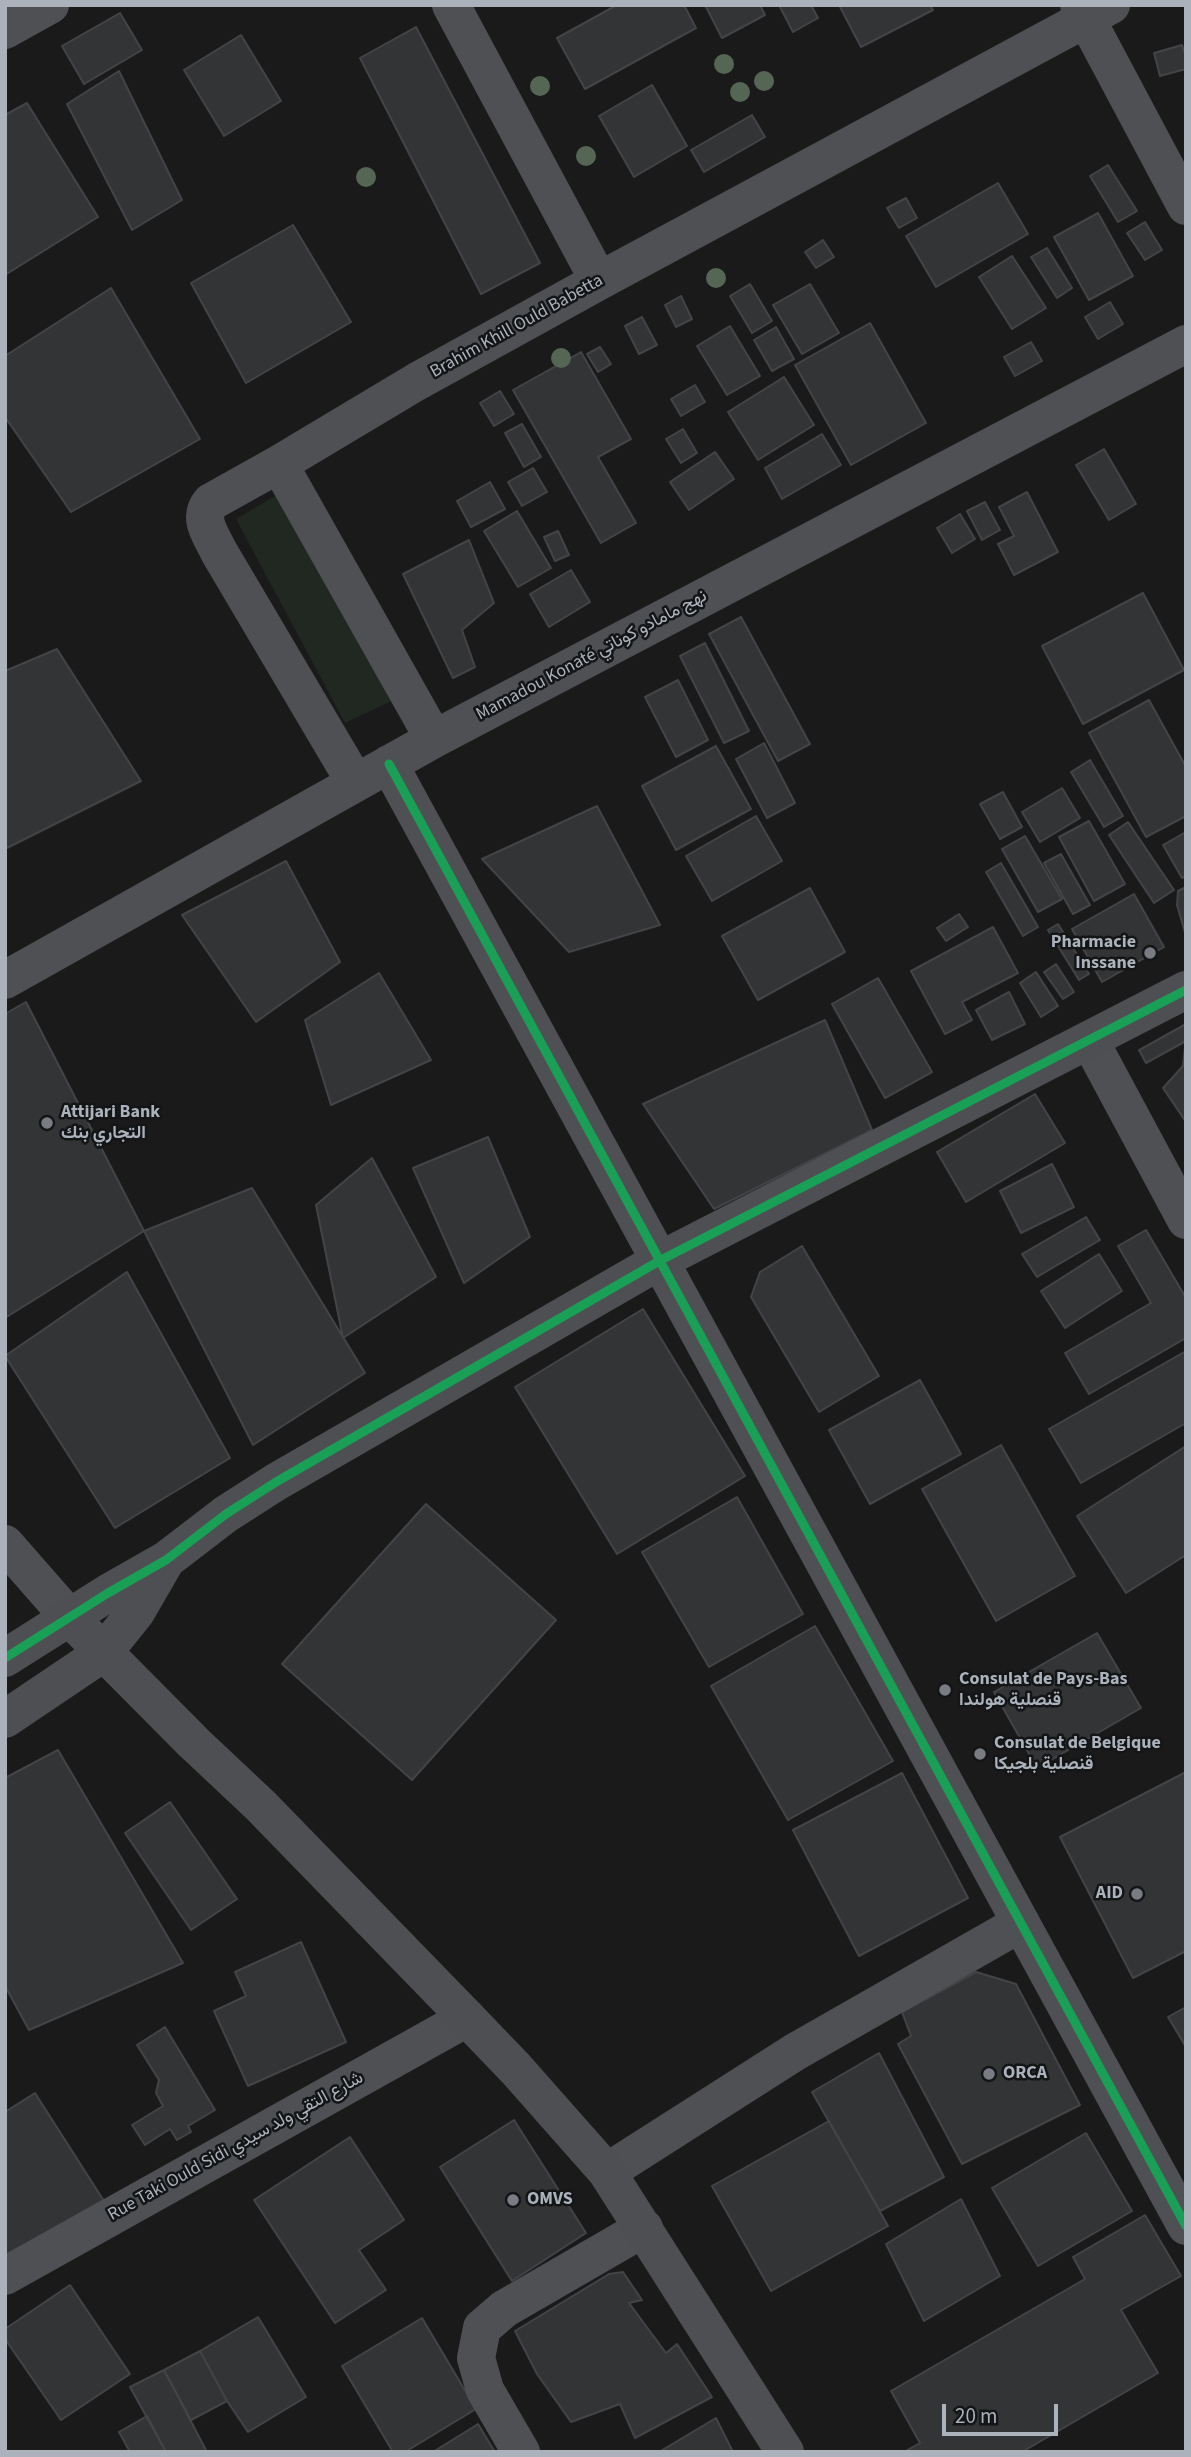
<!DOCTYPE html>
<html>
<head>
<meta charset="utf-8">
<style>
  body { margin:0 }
  #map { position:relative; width:1191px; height:2457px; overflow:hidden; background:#1a1a1b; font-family:"Source Sans 3",sans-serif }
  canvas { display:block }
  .frame { position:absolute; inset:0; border:7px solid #acb2bb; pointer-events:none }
  .scale { position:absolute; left:942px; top:2404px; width:116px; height:32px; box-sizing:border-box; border:4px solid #acb2bb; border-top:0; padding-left:9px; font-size:21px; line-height:24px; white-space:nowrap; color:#acb2bb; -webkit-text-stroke:5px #141517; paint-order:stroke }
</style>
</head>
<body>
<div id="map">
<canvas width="1191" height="2457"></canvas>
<div class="frame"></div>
<div class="scale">20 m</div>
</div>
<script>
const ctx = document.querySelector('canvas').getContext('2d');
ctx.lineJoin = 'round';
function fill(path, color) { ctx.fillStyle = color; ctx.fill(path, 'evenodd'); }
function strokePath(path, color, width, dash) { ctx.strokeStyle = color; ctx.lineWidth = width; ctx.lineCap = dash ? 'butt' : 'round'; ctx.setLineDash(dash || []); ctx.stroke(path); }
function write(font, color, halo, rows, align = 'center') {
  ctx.font = font + ' "Source Sans 3",Vazirmatn,sans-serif'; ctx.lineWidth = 5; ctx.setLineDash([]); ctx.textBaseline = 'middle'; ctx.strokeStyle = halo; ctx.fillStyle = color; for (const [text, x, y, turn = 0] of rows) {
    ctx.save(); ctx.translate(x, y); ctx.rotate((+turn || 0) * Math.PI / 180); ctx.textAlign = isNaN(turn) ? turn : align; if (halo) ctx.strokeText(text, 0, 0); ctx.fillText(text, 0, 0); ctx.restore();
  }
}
const green = new Path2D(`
  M287 489 402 696 345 723 236 519Z`);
const building = new Path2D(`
  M617 5H684L696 28 585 89 557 38Z
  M705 5H760L765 15 722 38Z
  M779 5H811L818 18 793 32Z
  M839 5H930L933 10 861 47Z
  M120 13 142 50 84 84 62 46Z
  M416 27 540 263 481 294 360 58Z
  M241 35 281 101 224 136 184 70Z
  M1182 45 1186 57V69L1160 76 1154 53Z
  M119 71 182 200 132 230 67 104Z
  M652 85 687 146 634 177 599 116Z
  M27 103 98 217 5 275V115Z
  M752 115 765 137 704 172 691 150Z
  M1108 165 1137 211 1118 222 1090 176Z
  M998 183 1028 234 936 287 906 236Z
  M906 198 917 218 899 228 887 208Z
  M1098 213 1133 276 1089 300 1054 237Z
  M1145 222 1162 250 1145 260 1127 233Z
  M293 225 351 322 246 383 191 283Z
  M823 240 834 257 816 268 805 252Z
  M1047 248 1072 288 1057 298 1031 257Z
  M1012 256 1046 308 1012 329 979 277Z
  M750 284 772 321 752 333 730 296Z
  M810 284 839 333 802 354 773 305Z
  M111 288 200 439 71 512 5 417V356Z
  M681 296 692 319 676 327 665 305Z
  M1110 302 1123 324 1098 339 1085 317Z
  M642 317 657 345 639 354 625 326Z
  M870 323 926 423 851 465 795 365Z
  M730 326 760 376 727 395 697 346Z
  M776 327 794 359 772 371 754 340Z
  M1031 342 1042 361 1015 376 1004 357Z
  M600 347 611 364 598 372 587 354Z
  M581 352 631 439 598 457 636 523 601 543 513 390Z
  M784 377 814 425 758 460 728 412Z
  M695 385 705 402 681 416 671 399Z
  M500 391 514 414 494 426 480 403Z
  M522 424 541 457 524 467 505 433Z
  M683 429 697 453 681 463 666 439Z
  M822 434 841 465 782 499 765 468Z
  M1104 449 1136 504 1109 520 1076 465Z
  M715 452 734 479 689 510 670 482Z
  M533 468 547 492 522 506 508 482Z
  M490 482 505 509 471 527 457 501Z
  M1027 492 1058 552 1014 575 998 544 1014 536 999 507Z
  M985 502 1000 530 982 540 967 511Z
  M517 511 551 568 518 587 484 531Z
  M960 514 975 539 952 553 937 528Z
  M558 531 569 555 555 561 544 537Z
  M469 540 494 603 462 630 475 667 453 678 403 574Z
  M571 570 590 602 549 627 530 594Z
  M1143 593 1184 670 1083 724 1042 646Z
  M741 617 810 744 778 761 709 634Z
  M705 643 749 731 724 743 680 656Z
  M57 649 141 781 5 849V671Z
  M678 680 708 740 676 757 645 697Z
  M1149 700 1186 767V816L1146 837 1089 733Z
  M764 743 795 803 767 818 736 759Z
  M716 746 751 809 676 850 642 786Z
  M1090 760 1123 816 1104 827 1071 772Z
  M1062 788 1080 818 1040 842 1022 812Z
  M1003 792 1022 827 1000 839 980 804Z
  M597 806 660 925 569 952 482 859Z
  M756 816 782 861 712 901 686 856Z
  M1089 821 1125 884 1094 901 1059 837Z
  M1128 822 1174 890 1154 903 1109 835Z
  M1186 832V876L1182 878 1163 845Z
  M1025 836 1062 899 1038 912 1002 849Z
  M1061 854 1090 905 1073 914 1044 863Z
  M286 861 340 962 256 1022 182 915Z
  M1001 863 1038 927 1023 936 986 872Z
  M1186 887V936L1177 905 1178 891Z
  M810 888 845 952 758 1000 722 936Z
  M1134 894 1164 947 1102 982 1072 929Z
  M959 914 968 927 946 941 937 928Z
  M1058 924 1089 974 1079 980 1048 930Z
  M993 927 1018 973 962 1002 972 1020 945 1034 911 971Z
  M1056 964 1074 992 1063 999 1044 972Z
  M1036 972 1058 1006 1041 1017 1020 983Z
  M379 973 431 1060 331 1105 305 1020Z
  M878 978 932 1072 885 1098 832 1004Z
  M1009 992 1025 1024 992 1040 976 1010Z
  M26 1002 144 1231 5 1318V1014Z
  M825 1020 872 1130 714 1209 643 1104Z
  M1186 1024V1041L1146 1063 1139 1050Z
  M1185 1047H1186V1122L1163 1088 1183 1066Z
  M1035 1094 1065 1143 966 1202 937 1152Z
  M488 1137 530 1237 464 1283 413 1168Z
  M372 1158 436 1277 343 1338 316 1205Z
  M1052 1164 1074 1207 1021 1233 1000 1191Z
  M252 1188 365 1373 253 1445 144 1231Z
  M1086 1217 1100 1240 1037 1277 1022 1254Z
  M1146 1230 1186 1298V1338L1089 1394 1065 1353 1151 1303 1118 1246Z
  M802 1246 879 1376 819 1412 751 1297 760 1272Z
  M1099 1254 1122 1291 1065 1328 1041 1291Z
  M127 1272 230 1458 115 1528 5 1356Z
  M643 1309 745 1476 617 1554 515 1387Z
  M1186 1351V1423L1081 1483 1049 1429Z
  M920 1380 961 1454 870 1504 829 1430Z
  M1001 1445 1075 1576 996 1621 922 1489Z
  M1186 1446V1555L1126 1593 1077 1516Z
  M737 1497 803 1614 709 1667 642 1552Z
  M426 1504 556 1620 412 1780 282 1664Z
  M815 1626 893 1761 788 1820 711 1686Z
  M1097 1633 1141 1708 1037 1768 994 1692Z
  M58 1750 183 1963 29 2030 5 1986V1778Z
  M1186 1772V1951L1133 1978 1060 1837Z
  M902 1773 968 1898 859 1956 793 1830Z
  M170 1802 237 1899 191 1930 125 1833Z
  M301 1942 346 2042 248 2086 214 2011 246 1996 235 1972Z
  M976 1972 1016 1984 1080 2105 962 2164 898 2044 911 2036 902 2012Z
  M1186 2007V2047L1168 2017Z
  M165 2027 215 2110 188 2126 191 2132 177 2140 170 2129 145 2145 132 2125 163 2106 156 2093 159 2080 137 2045Z
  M879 2053 944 2177 880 2211 812 2092Z
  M35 2093 104 2201 5 2264V2112Z
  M514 2120 586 2233 512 2281 440 2167Z
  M829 2121 888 2226 771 2291 712 2186Z
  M1086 2133 1132 2211 1038 2266 992 2188Z
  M350 2137 404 2220 359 2250 386 2290 335 2323 254 2200Z
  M961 2199 1000 2276 924 2321 886 2244Z
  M1145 2215 1181 2276 1121 2310 1158 2373 1022 2452H904L920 2443 891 2391 1085 2279 1073 2257Z
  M623 2272 642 2300 629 2303 666 2353 677 2344 712 2397 635 2438 620 2404 571 2422 537 2374 515 2331 609 2274Z
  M70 2285 130 2374 61 2420 5 2339V2329Z
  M258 2317 306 2397 248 2432 227 2401 200 2351Z
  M422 2318 476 2409 405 2452H393L342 2366Z
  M200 2351 227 2401 191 2420 164 2370Z
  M164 2370 207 2452H166L130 2387Z
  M147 2416 166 2452H130L119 2432Z
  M716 2418 733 2452H659Z
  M478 2424 495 2452H433Z`);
const street = new Path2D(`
  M451 5 599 281
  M1079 5 1186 206
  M5 30 50 5
  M279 464 434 739
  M389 764 1186 2226
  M355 782 219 552C211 535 197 518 211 502L279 464 416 382 599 281 1111 5
  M5 980 434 739 1186 344
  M1090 1041 1186 1220
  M5 1544 69 1617
  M607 2172 795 2052 1021 1923
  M5 2276 467 2018
  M521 2452 485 2390 476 2358 482 2328 504 2309 644 2228`);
const secondary = new Path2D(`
  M69 1617 193 1742 261 1806 467 2018 516 2069 607 2172 785 2452
  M5 1658 108 1593 166 1560 226 1514 276 1482 661 1260 1186 990
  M5 1719 103 1653 136 1612 165 1562`);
const cycleway = new Path2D(`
  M389 764 1186 2226
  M5 1658 108 1593 166 1560 226 1514 276 1482 661 1260 1186 990`);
const trees = [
  [724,64],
  [764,81],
  [540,86],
  [740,92],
  [586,156],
  [366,177],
  [716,278],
  [561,358]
];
const markers = [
  [1150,953,7,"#797d83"],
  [47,1123,7,"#797d83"],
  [945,1690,7,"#797d83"],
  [980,1754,7,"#797d83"],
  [1137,1894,7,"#797d83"],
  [989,2074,7,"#797d83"],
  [513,2200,7,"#797d83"]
];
const streetNames = [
  ["Brahim Khill Ould Babetta",517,327,-29],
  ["Mamadou Konaté نهج مامادو كوناتي",592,656,-28],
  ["Rue Taki Ould Sidi شارع التقي ولد سيدي",236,2147,-29]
];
const poiNames = [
  ["Pharmacie",1136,943,"right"],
  ["Inssane",1136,964,"right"],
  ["Attijari Bank",61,1113],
  ["التجاري بنك",61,1134],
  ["Consulat de Pays-Bas",959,1680],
  ["قنصلية هولندا",959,1701],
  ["Consulat de Belgique",994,1744],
  ["قنصلية بلجيكا",994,1765],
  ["AID",1123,1894,"right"],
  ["ORCA",1003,2074],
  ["OMVS",527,2200]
];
fill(green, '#202821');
fill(building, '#333435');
strokePath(building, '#434447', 2);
strokePath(street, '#4f5054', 38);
strokePath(secondary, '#4e4f52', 38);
strokePath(cycleway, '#1a9f57', 9);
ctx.fillStyle = '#565';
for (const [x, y] of trees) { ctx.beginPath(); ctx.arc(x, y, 10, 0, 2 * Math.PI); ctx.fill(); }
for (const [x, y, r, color] of markers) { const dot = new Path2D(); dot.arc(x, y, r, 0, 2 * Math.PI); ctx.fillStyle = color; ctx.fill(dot); strokePath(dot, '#141517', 2.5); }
write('18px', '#acb2bb', '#141517', streetNames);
write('bold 18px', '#acb2bb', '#141517', poiNames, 'left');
</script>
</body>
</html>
